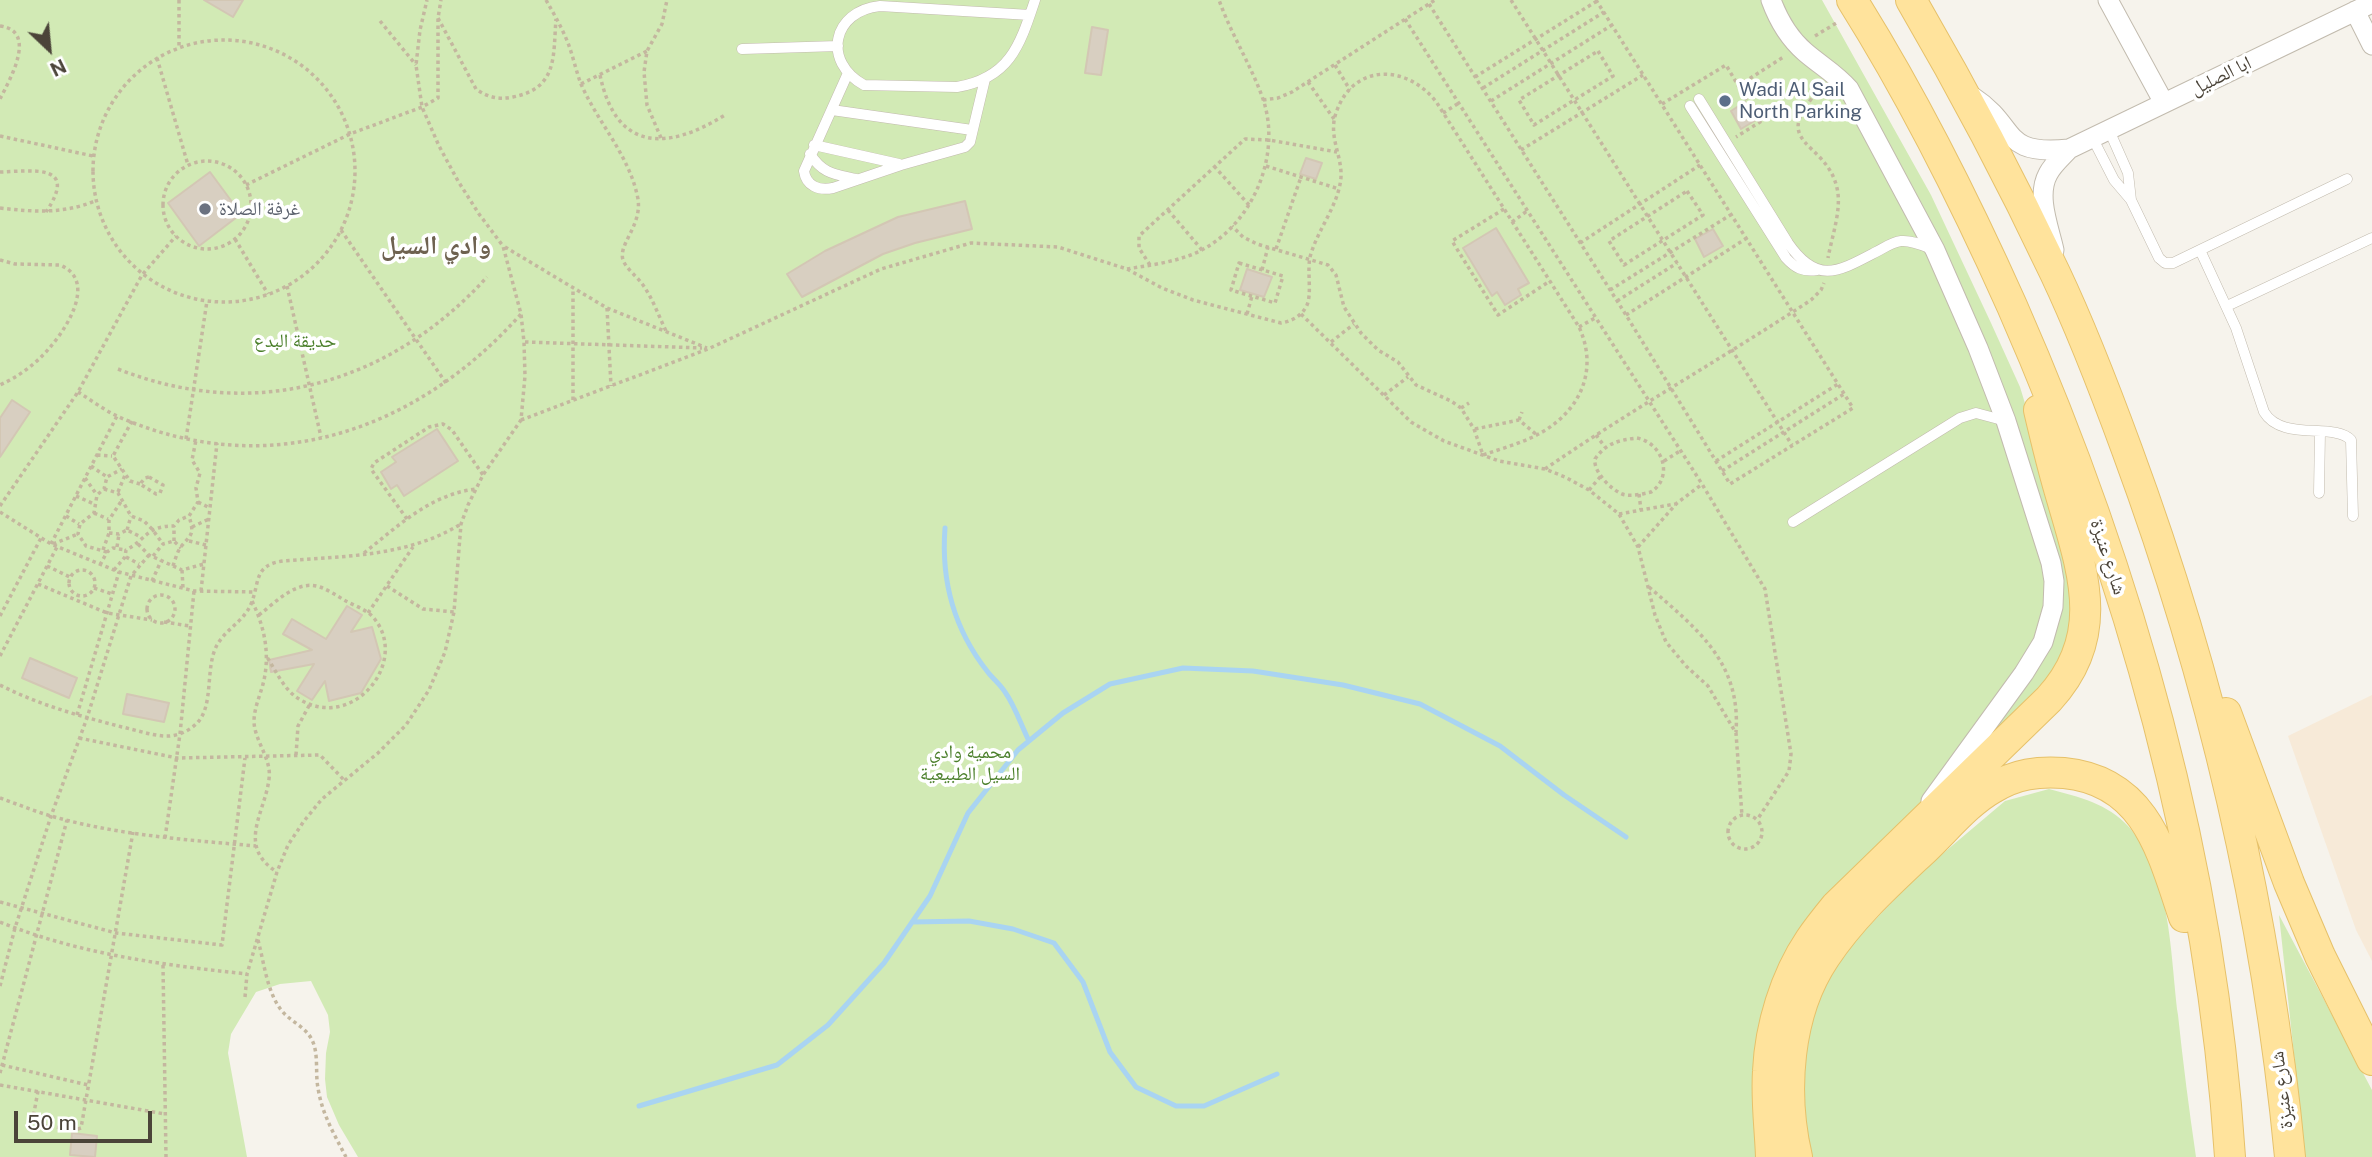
<!DOCTYPE html>
<html>
<head>
<meta charset="utf-8">
<style>
  body { margin:0 }
  #map { position:relative; width:2372px; height:1157px; overflow:hidden; background:#f6f3ec; font-family:"Public Sans",sans-serif }
  canvas { display:block }
  .north { position:absolute; left:14px; top:14px; width:70px; height:70px; -webkit-text-stroke:5px #fff; paint-order:stroke; rotate:154deg; font-size:19px; font-weight:700; line-height:28px; text-align:center; color:#4b4439 }
  .north::after { content:''; display:block; margin:auto; width:24px; height:32px; background:#4b4439; clip-path:polygon(50% 0,100% 100%,50% 72%,0 100%) }
  .scale { position:absolute; left:14px; top:1111px; width:138px; height:32px; box-sizing:border-box; border:4px solid #4b4439; border-top:0; padding-left:9px; font-size:21px; line-height:24px; white-space:nowrap; color:#4b4439; -webkit-text-stroke:5px #fff; paint-order:stroke }
</style>
</head>
<body>
<div id="map">
<canvas width="2372" height="1157"></canvas>
<div class="north">N</div>
<div class="scale">50 m</div>
</div>
<script>
const ctx = document.querySelector('canvas').getContext('2d');
ctx.lineJoin = 'round';
function fill(path, color) { ctx.fillStyle = color; ctx.fill(path, 'evenodd'); }
function strokePath(path, color, width, dash) { ctx.strokeStyle = color; ctx.lineWidth = width; ctx.lineCap = dash ? 'butt' : 'round'; ctx.setLineDash(dash || []); ctx.stroke(path); }
function write(font, color, halo, rows, align = 'center') {
  ctx.font = font + ' "Public Sans","Noto Naskh Arabic",sans-serif'; ctx.lineWidth = 7; ctx.setLineDash([]); ctx.textBaseline = 'middle'; ctx.strokeStyle = halo; ctx.fillStyle = color; for (const [text, x, y, turn = 0] of rows) {
    ctx.save(); ctx.translate(x, y); ctx.rotate((+turn || 0) * Math.PI / 180); ctx.textAlign = isNaN(turn) ? turn : align; if (halo) ctx.strokeText(text, 0, 0); ctx.fillText(text, 0, 0); ctx.restore();
  }
}
const commercial = new Path2D(`
  M2372 695V961L2356 930 2288 736Z`);
const green = new Path2D(`
  M0 0H1822L1931 195 1991 323 2020 387 2080 584 2065 667 1850 881 1766 1157H358L339 1125 327 1097 325 1079 326 1053 330 1032 328 1015 311 981 280 984 256 992 231 1034 228 1053 247 1157H0Z
  M2049 789C2079 797 2107 803 2129 827 2172 876 2170 953 2178 1015 2183 1062 2189 1110 2196 1157H1809L1801 1126 1803 1056 1811 1021 1823 987 1845 951 1921 872 2005 801Z
  M2279 915 2372 1090V1157H2305Z`);
const stream = new Path2D(`
  M945 528C941 580 954 629 987 671 992 678 1000 684 1005 692 1015 706 1021 725 1029 741
  M912 922 969 921 1013 929 1054 943 1083 982 1110 1052 1136 1087 1176 1106H1204L1277 1074
  M639 1106 777 1065 828 1025 884 963 930 896 968 813 1018 750 1063 713 1110 684 1183 668 1253 671 1343 685 1420 704 1500 746 1564 795 1626 837`);
const building = new Path2D(`
  M204 0H243L233 17Z
  M1092 27 1108 30 1101 75 1085 73Z
  M1745 102 1756 120 1741 129 1731 111Z
  M1306 158 1322 163 1316 179 1300 174Z
  M210 172 241 214 199 246 168 203Z
  M965 201 972 229 915 243 883 254 802 297 787 274 825 251 898 217Z
  M1496 228 1529 283 1518 289 1521 295 1505 305 1497 292 1492 296 1463 248Z
  M1713 229 1723 246 1704 257 1695 239Z
  M1247 269 1272 277 1264 297 1240 290Z
  M12 400 30 412 0 457V418Z
  M437 429 458 461 404 496 397 485 391 489 381 472 396 462 392 457Z
  M347 606 362 615 351 632 372 627 381 659 361 693 329 701 325 681 312 700 297 691 314 664 271 672 269 660 312 650 283 634 292 619 326 639Z
  M30 658 77 678 69 698 22 678Z
  M127 694 169 703 164 722 123 714Z
  M72 1133 97 1136 95 1157 70 1155Z`);
const path = new Path2D(`
  M179 0V48
  M546 0C554 14 562 28 568 43 573 56 576 71 581 84 598 123 630 156 638 199 642 226 618 244 623 260 627 270 637 276 643 285 653 299 659 317 667 333
  M1511 0 1792 445
  M1429 4 1626 315 1730 484 1853 408 1596 0
  M438 18 476 89C487 97 499 100 513 97 558 88 553 57 556 19
  M1405 19 1702 484 1765 589 1791 754 1789 771 1757 820
  M380 21 416 65
  M0 26C38 31 10 79 0 99
  M1815 36 1838 22
  M93 171a131 131 0 1 1 262 0a131 131 0 1 1-262 0Z
  M1598 51 1613 76 1534 125 1519 100Z
  M157 58 188 165
  M1335 65 1350 90
  M600 75C616 152 667 151 725 115
  M1475 77 1597 1
  M1308 82 1334 119
  M581 84 647 51
  M1738 86 1785 56
  M1483 88 1604 12
  M1821 88C1766 146 1826 139 1837 188 1842 209 1832 236 1828 258
  M1263 100 1278 98 1292 92 1435 0
  M1491 101 1612 25
  M1662 104 1726 65 1760 122 1736 137
  M1443 113 1459 103
  M0 136 93 156
  M661 138 647 105 644 72 647 51 662 24 667 0
  M1521 150 1643 75
  M163 205a44 44 0 1 1 88 0a44 44 0 1 1-88 0Z
  M1214 166 1249 205
  M1266 166 1339 189
  M0 172C33 171 79 163 46 212
  M246 185 350 134 422 107 438 98V18L441 0
  M1687 191 1703 215 1624 265 1609 241Z
  M0 208C34 212 63 214 95 201
  M1504 209 1452 241 1498 315 1550 281
  M1168 210 1202 250
  M1512 222 1527 211
  M341 230 446 383
  M235 239 268 294
  M1580 243 1700 165
  M505 247 607 308 707 348
  M1276 249 1301 177
  M0 260 15 264 60 265C101 282 61 338 41 357 29 369 15 378 0 385
  M1239 263 1283 276 1275 303 1231 290Z
  M1150 265 1139 248V236L1245 139 1269 140 1337 152
  M1127 269C1151 265 1177 262 1200 251 1253 224 1282 155 1263 99 1251 65 1231 34 1219 0
  M1262 270 1268 247
  M287 286 321 437
  M1610 290 1732 214
  M1617 301 1677 263
  M607 308 611 386
  M1247 314 1252 296
  M1301 314 1411 422 1444 441 1499 461 1545 469 1565 477 1589 490 1619 514 1638 547 1655 615 1666 642 1686 666 1708 686 1736 733 1742 816
  M1626 315 1747 238
  M1579 327 1595 318
  M525 342 702 348
  M1331 342 1354 324
  M118 369C254 423 390 384 487 277
  M78 392C91 400 104 410 119 417 268 482 416 432 521 314
  M1384 395 1408 377
  M573 400V289
  M1461 408 1469 403
  M521 420 708 349 881 269 971 243 1058 247 1127 269 1162 288 1193 300 1281 323C1292 321 1302 316 1307 305 1312 293 1307 272 1310 257 1317 230 1339 205 1341 177 1342 155 1328 136 1336 113 1353 62 1408 64 1437 103L1579 327C1598 368 1582 408 1544 431 1526 442 1503 448 1483 455L1474 429 1461 408 1451 401 1416 385 1398 362 1378 350 1361 333 1344 307 1336 275 1328 265 1257 244 1243 237 1232 226
  M1519 420 1522 412
  M132 421 113 456 130 481 140 484
  M1475 429 1519 420 1537 435
  M1596 435 1605 447
  M1637 438C1663 443 1674 477 1651 492 1642 494 1631 497 1622 494 1610 489 1593 471 1595 459 1606 443 1619 440 1637 438Z
  M186 439 207 301
  M97 455 112 456
  M1664 461 1680 451
  M1716 461 1838 384
  M91 466 107 477
  M1545 469C1631 410 1723 358 1811 300L1821 290 1824 283
  M1722 471 1844 394
  M149 477 163 485 160 493 156 494 140 484 145 478Z
  M85 478 97 495
  M104 489 118 493 131 516 144 521 152 529 163 544
  M1589 490 1601 476
  M118 492 125 475
  M1639 494 1641 510
  M76 496 94 504
  M198 502 210 508
  M0 506 78 392 142 275 176 236
  M0 512 51 544 119 572 194 591 255 592
  M94 513 108 519
  M1619 514 1675 504
  M66 516 79 524
  M407 519 371 469 374 463 429 427 443 424 452 430 483 475
  M192 527 209 519
  M127 530 131 516
  M109 533 119 534 127 530 141 537
  M174 541V526
  M189 541 206 545
  M51 544 117 416
  M53 544 78 534
  M138 544 149 555 182 570 204 564
  M117 547 119 534
  M1638 547 1677 503 1701 485
  M103 550 109 533V520L122 500
  M107 552 86 546 78 534 80 524 94 513 97 495 104 489 107 477 122 469
  M364 553C398 526 431 494 476 489
  M153 556 163 544 174 541 181 548
  M126 557 139 564
  M100 565 107 552 113 548 126 550
  M47 566 70 577
  M173 566C175 560 177 553 180 548 191 534 195 536 189 516
  M69 583a13 13 0 1 1 26 0a13 13 0 1 1-26 0Z
  M114 570 125 557 126 550C147 539 146 526 174 526L179 520 189 516 198 502 196 488 200 473 192 460 196 440
  M182 570 183 588
  M152 581 161 561
  M38 584 107 613 152 620
  M387 586 423 609 454 612
  M1649 587C1697 629 1741 662 1736 732
  M94 588 112 594
  M201 591 217 443
  M147 609a14 14 0 1 1 28 0a14 14 0 1 1-28 0Z
  M252 601C264 626 270 652 264 680 261 694 254 707 254 722 255 742 272 759 269 779 265 813 236 846 277 872
  M368 613 413 547
  M259 615C276 602 297 579 320 587 328 590 336 595 344 600 353 605 365 609 372 616 412 659 354 733 299 699 284 690 276 671 267 657
  M0 616 41 538
  M164 622 190 626
  M0 656 57 547
  M0 685C39 705 80 716 122 727 136 730 150 735 164 736 176 737 190 731 198 722 214 704 205 667 217 645 226 629 244 621 251 604 260 583 253 565 283 561 344 556 407 557 461 524
  M77 715 119 572
  M79 738 177 758 320 755 344 780
  M296 755 298 726 310 704
  M0 798C17 804 34 811 51 816 117 835 188 840 256 846
  M1728 832a17 17 0 1 1 34 0a17 17 0 1 1-34 0Z
  M165 838 180 734 194 591
  M0 902 116 933 222 945 245 758
  M0 922C79 954 163 965 247 974
  M258 940C264 962 267 993 282 1011 291 1022 306 1027 312 1040 319 1054 315 1073 318 1088 322 1114 334 1134 346 1157
  M163 965 166 1157
  M0 986 15 928 51 816 87 718 131 576 149 555
  M245 997 247 974 277 872 288 845 304 821 322 799 378 753 406 725 429 690 445 652 454 612 461 524 468 505 483 475 521 420 525 376 524 342 521 314 503 246 479 214 458 181 439 146 422 107 416 65 420 30 427 0
  M2 1065 88 1085
  M0 1073 67 820
  M0 1085 165 1114
  M38 1091 33 1118 35 1124 75 1130 81 1128 133 832`);
const service = new Path2D(`
  M1030 15 880 6C832 11 822 62 864 85L957 87C1010 78 1020 45 1035 0
  M742 49 838 46
  M848 73 804 171C806 186 819 191 833 188L901 165 965 147 970 142 985 79
  M1699 99 1788 243C1817 285 1838 272 1876 252 1884 248 1892 242 1901 241 1911 240 1922 245 1932 249
  M1690 106 1786 258C1795 268 1803 272 1817 270
  M832 110 972 130
  M2109 130 2128 173 2131 200
  M2092 137 2114 180 2131 200 2159 258 2165 263H2173L2347 179
  M814 145 899 164
  M810 154C823 174 834 174 856 179
  M2200 250 2236 328 2264 412C2282 442 2334 422 2351 440L2353 516
  M2227 306 2372 238
  M2319 493 2320 432
  M1793 522 1960 418 1976 413 2006 421`);
const minor = new Path2D(`
  M1771 0C1778 19 1790 39 1805 52 1820 65 1836 74 1849 89L1935 250 1978 348 2006 421 2051 563 2054 581 2053 607 2043 642 2024 673 1931 801
  M2108 0 2164 103
  M2355 11 2372 45
  M1973 97C2019 127 1999 156 2069 149L2372 3
  M2054 250C2049 227 2036 196 2048 174 2053 164 2062 157 2069 149`);
const primary = new Path2D(`
  M1852 0C1913 97 1965 201 2012 306 2130 574 2211 864 2230 1157
  M1911 0C1963 89 2011 180 2055 273 2082 330 2105 390 2127 450 2211 677 2267 916 2290 1157
  M2226 713 2289 883 2320 956 2372 1060
  M1771 1157C1770 1128 1766 1100 1768 1071 1770 1027 1785 977 1810 940 1818 928 1827 917 1836 906L2049 699C2107 636 2083 572 2062 499 2053 469 2046 440 2039 410
  M1797 1157C1782 1093 1787 1013 1825 957 1853 915 1890 882 1926 848 1947 828 1968 802 1993 788 2016 774 2038 771 2064 773 2146 781 2162 852 2184 917`);
const markers = [
  [1725,101,7,"#5c6f8a"],
  [205,209,7,"#6b7280"]
];
const streetNames = [
  ["ابا الصليل",2221,76,-26],
  ["شارع عنيزة",2108,557,72],
  ["شارع عنيزة",2282,1090,-97]
];
const serviceNames = [
  ["Wadi Al Sail",1739,90],
  ["North Parking",1739,112]
];
const worshipNames = [
  ["غرفة الصلاة",219,209]
];
const parkNames = [
  ["حديقة البدع",295,341],
  ["محمية وادي",970,752],
  ["السيل الطبيعية",970,774]
];
const districtNames = [
  ["وادي السيل",436,246]
];
fill(commercial, '#f7ead8');
fill(green, '#d2eab5');
strokePath(stream, '#a9d4f2', 5);
fill(building, '#d8cfc1');
strokePath(building, '#d3c7b4', 2);
strokePath(service, '#c2bbae', 11);
strokePath(minor, '#c2bbae', 21);
strokePath(primary, '#e6c16a', 32);
strokePath(path, '#c4b79f', 3.5, [3.5, 3.5]);
strokePath(service, '#fff', 10);
strokePath(minor, '#fff', 19);
strokePath(primary, '#ffe39c', 30);
for (const [x, y, r, color] of markers) { const dot = new Path2D(); dot.arc(x, y, r, 0, 2 * Math.PI); ctx.fillStyle = color; ctx.fill(dot); strokePath(dot, '#fff', 2.5); }
write('19px', '#4b4439', '#fff', streetNames);
write('19px', '#4e5e75', '#fff', serviceNames, 'left');
write('19px', '#5b616d', '#fff', worshipNames, 'left');
write('19px', '#4a7f2a', '#fff', parkNames);
write('bold 26px', '#6e6250', '#fff', districtNames);
</script>
</body>
</html>
